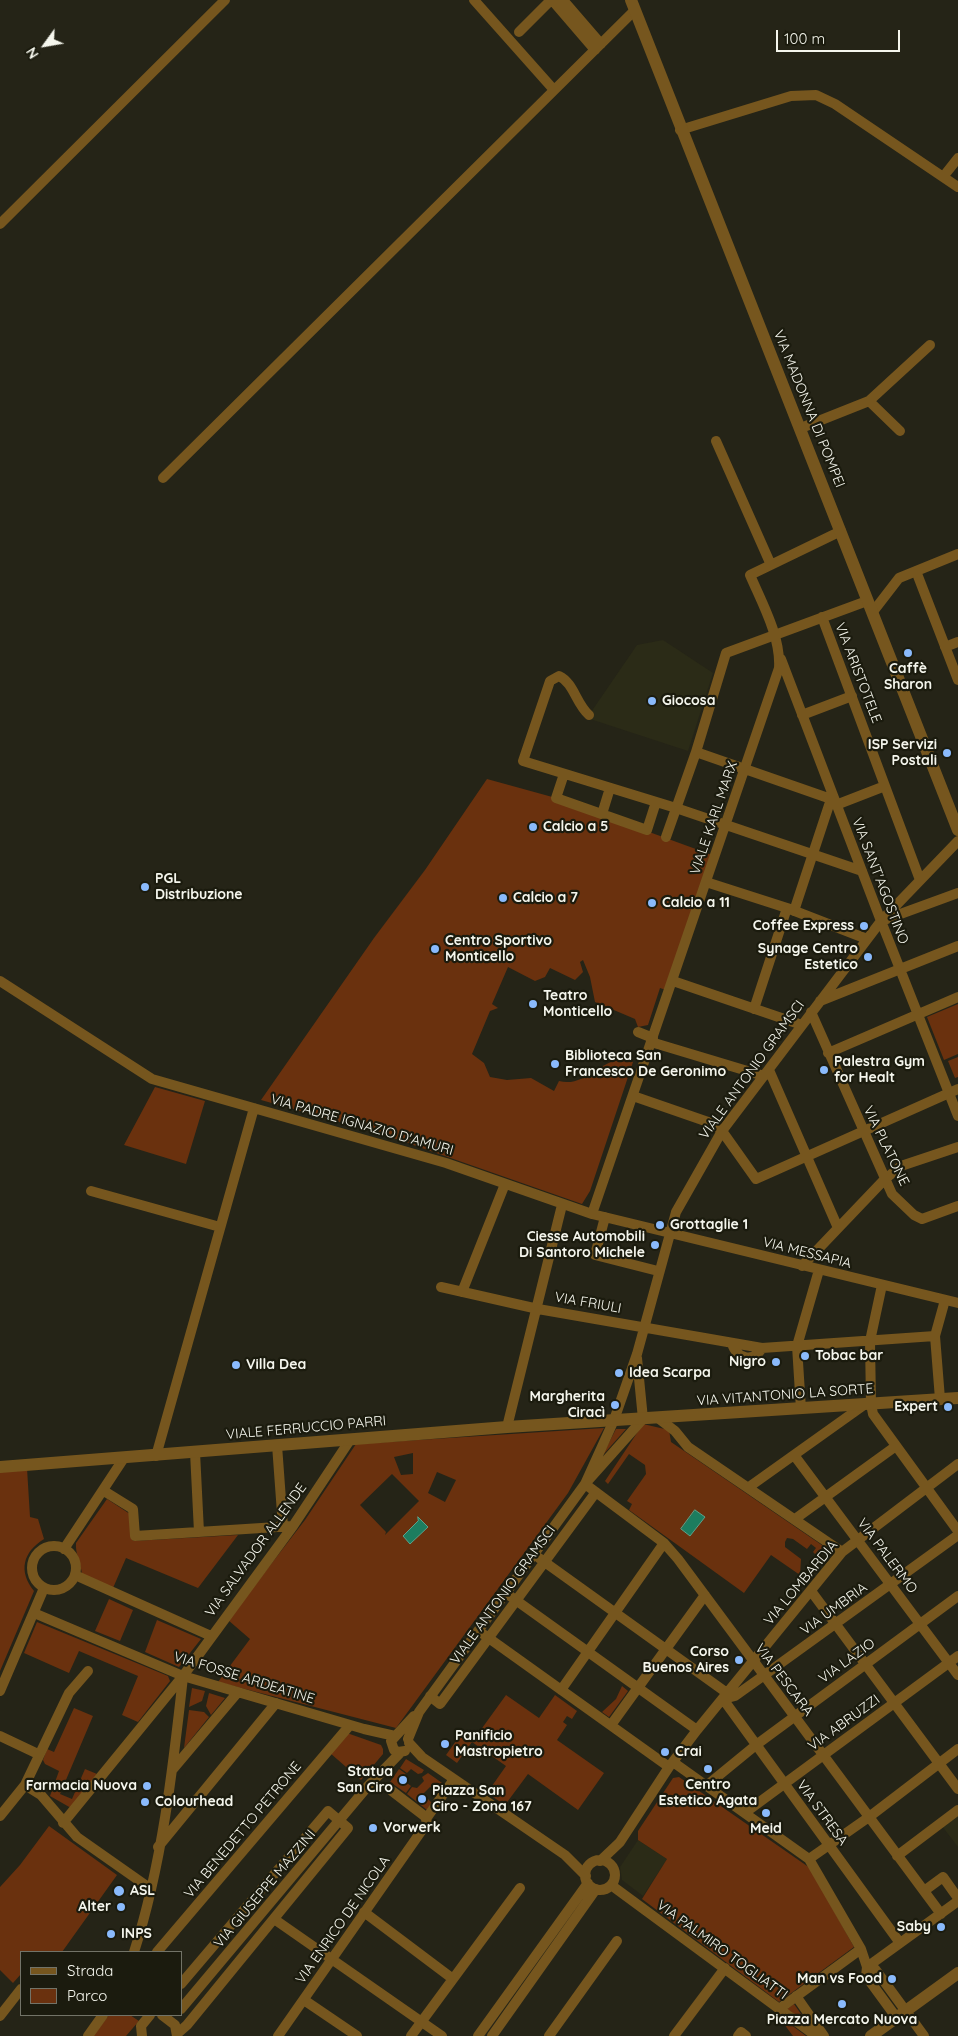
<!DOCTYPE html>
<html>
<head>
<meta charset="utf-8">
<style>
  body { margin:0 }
  #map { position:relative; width:958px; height:2036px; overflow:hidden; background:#252417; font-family:Quicksand,sans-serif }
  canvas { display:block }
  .legend { position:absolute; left:20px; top:1951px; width:162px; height:65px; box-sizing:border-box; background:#1b1b0e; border:1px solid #727367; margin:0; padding:6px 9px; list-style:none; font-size:15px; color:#f5f6ed }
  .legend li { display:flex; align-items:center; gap:10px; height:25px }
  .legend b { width:25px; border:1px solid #727367 }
  .north { position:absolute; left:20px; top:20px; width:50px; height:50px; -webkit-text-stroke:4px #1b1b0e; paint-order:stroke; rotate:238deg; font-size:14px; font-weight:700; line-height:20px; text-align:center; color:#f5f6ed }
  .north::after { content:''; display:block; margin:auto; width:18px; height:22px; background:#f5f6ed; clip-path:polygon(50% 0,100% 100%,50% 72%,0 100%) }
  .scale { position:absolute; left:776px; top:30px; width:124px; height:22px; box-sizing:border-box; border:2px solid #f5f6ed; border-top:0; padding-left:6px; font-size:15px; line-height:18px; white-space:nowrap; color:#f5f6ed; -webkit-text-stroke:4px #1b1b0e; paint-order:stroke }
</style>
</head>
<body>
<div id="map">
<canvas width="958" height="2036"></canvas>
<ul class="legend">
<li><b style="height:6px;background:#76561e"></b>Strada</li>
<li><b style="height:14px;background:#6a310e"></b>Parco</li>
</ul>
<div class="north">N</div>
<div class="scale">100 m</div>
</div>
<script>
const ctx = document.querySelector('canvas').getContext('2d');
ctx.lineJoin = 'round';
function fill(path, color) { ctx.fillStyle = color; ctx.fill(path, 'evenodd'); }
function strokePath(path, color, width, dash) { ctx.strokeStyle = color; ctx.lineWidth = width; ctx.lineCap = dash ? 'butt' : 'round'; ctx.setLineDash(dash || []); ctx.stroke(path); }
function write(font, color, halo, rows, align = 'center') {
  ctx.font = font + ' Quicksand,sans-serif'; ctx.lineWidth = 4.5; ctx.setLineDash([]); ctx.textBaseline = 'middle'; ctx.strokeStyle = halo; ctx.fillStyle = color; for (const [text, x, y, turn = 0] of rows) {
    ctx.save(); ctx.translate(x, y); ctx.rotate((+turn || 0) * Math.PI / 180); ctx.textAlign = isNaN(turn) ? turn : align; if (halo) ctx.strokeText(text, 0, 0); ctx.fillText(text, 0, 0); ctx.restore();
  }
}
const built = new Path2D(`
  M663 640 713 673 688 751 587 718 637 645Z
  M958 1815V1847L942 1826Z
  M638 1840 667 1859 643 1896 622 1880 620 1867Z`);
const green = new Path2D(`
  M487 779 556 798 715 856 669 991 660 988 648 1025 638 1027 635 1019 595 1002 590 977 583 960 580 962 583 972 575 980 550 968 545 977 535 981 508 967 492 1004 498 1008 490 1011 472 1054 484 1063 490 1077 507 1080 531 1078 554 1091 559 1081C588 1089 603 1051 633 1062L590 1191 582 1204 382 1134 261 1100 374 938 425 870Z
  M958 1004V1054L944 1060 927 1017Z
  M958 1057V1077L955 1078 948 1061Z
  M155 1087 205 1101 186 1164 124 1145Z
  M643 1424 669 1430 671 1442 832 1552 830 1555 824 1553 816 1555 813 1552 816 1548 811 1544 807 1549 793 1539 787 1538 785 1542V1547L801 1559 800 1575 771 1555 744 1593 629 1510 632 1504 627 1501 646 1474 645 1465 629 1454 608 1484 605 1481Z
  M604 1428 568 1493 396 1728 218 1682 250 1639 228 1620 305 1520 356 1444ZM413 1453V1474L401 1475 394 1457ZM437 1472 456 1480 445 1502 428 1493ZM392 1474 419 1501 385 1535 386 1532 360 1505Z
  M616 1429H626L602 1456Z
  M27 1468 30 1517 38 1519 44 1539C23 1552 18 1571 34 1591L0 1671V1471Z
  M107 1499 130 1514 133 1541 238 1535 198 1588 126 1558 113 1588 82 1574C81 1564 75 1553 76 1543Z
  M109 1599 133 1610 120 1641 95 1631Z
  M157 1620 201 1639 179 1667 145 1652Z
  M37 1622 168 1676 170 1681 138 1722 122 1715 138 1676 79 1651 69 1673 24 1653Z
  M622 1686 628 1691 609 1717 602 1712 616 1699Z
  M192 1688 205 1691 202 1701 189 1707Z
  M209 1693 225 1698 211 1715 206 1706Z
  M506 1695 539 1718 555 1695 577 1711 572 1719 567 1716 563 1722 567 1725 557 1740 604 1773 578 1810 528 1774 505 1805 487 1793 506 1766 472 1742 457 1763 446 1755 461 1734 472 1742Z
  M74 1708 93 1716 60 1794 72 1799 85 1769 97 1774 71 1808 50 1796 59 1771 45 1764 43 1760 47 1749 54 1752Z
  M189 1710 204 1712 209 1717 184 1748Z
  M347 1733 381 1745 383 1749V1754L361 1780 330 1753Z
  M406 1759 424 1770 422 1773 418 1774 411 1769 407 1773 400 1768Z
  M399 1769 406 1774 400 1777 401 1783H407L411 1786 406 1793 390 1782Z
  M428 1773 445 1785 439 1793 430 1787 423 1794 432 1803 427 1810 407 1794 412 1787 417 1788 424 1781 422 1777Z
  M679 1777 810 1868 854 1947 779 2002 642 1899 667 1859 638 1840V1831L673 1778Z
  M49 1826 117 1875 62 1952H21V1974L13 1983 0 1970V1887L20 1865Z
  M794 2004 808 2024 787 2009Z
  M109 2015H130L139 2021 126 2036H93Z
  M786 2021 806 2036H793L784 2024Z`);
const water = new Path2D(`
  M695 1510 705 1517 690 1536 681 1529Z
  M418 1517 428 1527 410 1544 403 1536 418 1521Z`);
const minor = new Path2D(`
  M474 0 554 90
  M552 0 595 50
  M563 0 601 44
  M519 32 551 0
  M680 130 791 96 816 95 835 104 958 187
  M943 177 958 158
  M0 224 225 0
  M869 401 900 431
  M801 428 869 401 930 345
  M716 441 771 565
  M163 478 635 10
  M916 571 958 680
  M872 613 899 578 958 554
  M822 617 920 880
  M945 647 958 642
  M781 659 881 921 958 1116
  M589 715C576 704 574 683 559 676L550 681 523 761 676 808 862 871
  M802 715 852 696
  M696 752 831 799
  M564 774 556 798 647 830 656 802
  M836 805 885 786
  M602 814 610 788
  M666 837 696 752 726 653 867 601
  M706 882 787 908 867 939
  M794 911 832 796
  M884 920 958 893
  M0 981 152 1079 446 1163 592 1214 958 1303
  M673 981 802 1025
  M820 1001 958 946
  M754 1009 787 908
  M811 1012 892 1194 914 1215 922 1219 958 1206
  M638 1032 653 1038
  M651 1042 764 1076
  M828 1053 958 997
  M769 1070 838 1228
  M633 1096 711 1123 722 1131 756 1179 958 1089
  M91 1191 220 1227
  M592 1214 779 668C781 637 762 603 750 575L841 531
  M605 1217 595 1255 658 1271
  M802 1266 884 1180 901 1166 958 1147
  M882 1285 870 1341 871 1404 873 1414 958 1531
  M441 1287 538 1309 762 1348 935 1336
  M462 1292 505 1184
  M732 1343C736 1359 754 1363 762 1348
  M940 1399 935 1336 945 1300
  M801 1409 797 1346 819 1270
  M658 1418 675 1431 688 1447 842 1552
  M507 1427 562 1205
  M277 1445 283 1527
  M195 1452 199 1532
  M794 1455 958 1675
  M156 1456 254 1108
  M585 1484 614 1420 637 1354 676 1212 722 1131 881 921 958 841
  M585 1484 664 1543 678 1559 941 1914
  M749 1487 864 1405
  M104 1491 133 1509 135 1536 293 1526
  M795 1519 896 1446
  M32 1568a22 22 0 1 1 44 0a22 22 0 1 1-44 0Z
  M64 1549 124 1458
  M539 1558 727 1693
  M75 1575 211 1636
  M811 1591 958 1789
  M510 1596 697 1730
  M34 1613 183 1676 364 1729 395 1736
  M483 1634 669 1767
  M561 1690 664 1543
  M0 1691 44 1588
  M430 1696 440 1704 596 1492
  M611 1725 705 1595
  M0 1736 38 1754
  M408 1739 419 1712 585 1484 643 1419 637 1358
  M409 1743 422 1757 565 1855 586 1876
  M405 1751 398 1752 394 1750 391 1741 414 1716
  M673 1762 809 1859 861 1949 867 1967 866 1976 896 2017
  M173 1769 238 1692
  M25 1785 41 1795 77 1837 151 1889
  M706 1786 756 1745 958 1596
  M388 1788 427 1818
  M746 1812 958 1656
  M0 1816 25 1785 69 1693 88 1671
  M63 1823 183 1676 293 1526 350 1440
  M158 1847 276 1703
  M897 1856 958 1810
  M809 1859 869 1817 958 1749
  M585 1875a15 15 0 1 1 30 0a15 15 0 1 1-30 0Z
  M600 1861 620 1842 669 1767 697 1730 842 1552 958 1464
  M611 1885 816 2036
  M924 1891 943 1877 958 1898
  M364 1912 453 1979
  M274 1919 442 2036
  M900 1943 723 1699 735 1696 763 1676 958 1535
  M134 1952C162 1865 173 1768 183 1677
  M157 1952 350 1725
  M867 1967 958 1901
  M867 1967 875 1969 924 2036
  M796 1996 824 2036
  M304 2000 357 2036
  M181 2009 368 1786 401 1752
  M779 2009 861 1949
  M162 2015 175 2025 177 2036
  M0 2016 21 1989
  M178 2033 187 2025 348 1828 328 1811 181 1984
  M88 2036 103 2015
  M142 2036 141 2026 150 2015
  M278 2036 427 1823 426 1819 454 1779
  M411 2036 520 1888
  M478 2036 588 1883
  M492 2036 596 1889
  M549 2036 617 1941
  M674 2036 725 1968
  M738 2036 741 2032 746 2036`);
const tertiary = new Path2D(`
  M631 0 958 830
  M0 1467 507 1427 958 1398
  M871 2036 958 1973`);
const markers = [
  [908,653,5,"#8abafc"],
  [652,701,5,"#8abafc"],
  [947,753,5,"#8abafc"],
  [533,827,5,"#8abafc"],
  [145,887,5,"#8abafc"],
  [503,898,5,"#8abafc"],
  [652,903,5,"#8abafc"],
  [864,926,5,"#8abafc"],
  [435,949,5,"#8abafc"],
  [868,957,5,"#8abafc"],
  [533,1004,5,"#8abafc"],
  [555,1064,5,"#8abafc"],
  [824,1070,5,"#8abafc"],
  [660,1225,5,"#8abafc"],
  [655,1245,5,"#8abafc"],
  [805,1356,5,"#8abafc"],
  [776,1362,5,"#8abafc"],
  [236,1365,5,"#8abafc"],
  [619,1373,5,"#8abafc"],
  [615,1405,5,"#8abafc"],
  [948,1407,5,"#8abafc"],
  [739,1660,5,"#8abafc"],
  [445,1744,5,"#8abafc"],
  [665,1752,5,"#8abafc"],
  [708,1769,5,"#8abafc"],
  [403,1780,5,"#8abafc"],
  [147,1786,5,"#8abafc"],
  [422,1799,5,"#8abafc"],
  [145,1802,5,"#8abafc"],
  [766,1813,5,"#8abafc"],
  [373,1828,5,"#8abafc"],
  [119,1891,6,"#8abafc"],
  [121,1907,5,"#8abafc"],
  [941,1927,5,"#8abafc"],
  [111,1934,5,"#8abafc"],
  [892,1979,5,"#8abafc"],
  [842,2004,5,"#8abafc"]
];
const streetNames = [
  ["VIA MADONNA DI POMPEI",809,409,68],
  ["VIA ARISTOTELE",858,673,69],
  ["VIALE KARL MARX",714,818,-71],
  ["VIA SANT'AGOSTINO",880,881,69],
  ["VIALE ANTONIO GRAMSCI",752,1070,-54],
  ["VIA PADRE IGNAZIO D'AMURI",362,1125,16],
  ["VIA PLATONE",886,1146,64],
  ["VIA MESSAPIA",807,1253,14],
  ["VIA FRIULI",588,1303,10],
  ["VIA VITANTONIO LA SORTE",785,1395,-4],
  ["VIALE FERRUCCIO PARRI",306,1428,-5],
  ["VIA SALVADOR ALLENDE",256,1550,-54],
  ["VIA PALERMO",887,1556,53],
  ["VIA LOMBARDIA",801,1583,-50],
  ["VIALE ANTONIO GRAMSCI",503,1595,-54],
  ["VIA UMBRIA",834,1609,-36],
  ["VIA LAZIO",847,1661,-36],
  ["VIA FOSSE ARDEATINE",244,1678,17],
  ["VIA PESCARA",784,1680,53],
  ["VIA ABRUZZI",844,1723,-36],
  ["VIA STRESA",822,1813,54],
  ["VIA BENEDETTO PETRONE",243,1830,-50],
  ["VIA GIUSEPPE MAZZINI",265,1889,-50],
  ["VIA ENRICO DE NICOLA",343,1920,-55],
  ["VIA PALMIRO TOGLIATTI",722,1950,36]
];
const poiNames = [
  ["Caffè",908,669,"center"],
  ["Sharon",908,685,"center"],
  ["Giocosa",662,701],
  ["ISP Servizi",937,745,"right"],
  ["Postali",937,761,"right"],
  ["Calcio a 5",543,827],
  ["PGL",155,879],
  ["Distribuzione",155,895],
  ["Calcio a 7",513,898],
  ["Calcio a 11",662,903],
  ["Coffee Express",854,926,"right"],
  ["Centro Sportivo",445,941],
  ["Monticello",445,957],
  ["Synage Centro",858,949,"right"],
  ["Estetico",858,965,"right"],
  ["Teatro",543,996],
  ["Monticello",543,1012],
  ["Biblioteca San",565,1056],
  ["Francesco De Geronimo",565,1072],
  ["Palestra Gym",834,1062],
  ["for Healt",834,1078],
  ["Grottaglie 1",670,1225],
  ["Ciesse Automobili",645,1237,"right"],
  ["Di Santoro Michele",645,1253,"right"],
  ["Tobac bar",815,1356],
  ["Nigro",766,1362,"right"],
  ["Villa Dea",246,1365],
  ["Idea Scarpa",629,1373],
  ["Margherita",605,1397,"right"],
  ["Ciracì",605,1413,"right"],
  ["Expert",938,1407,"right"],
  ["Corso",729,1652,"right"],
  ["Buenos Aires",729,1668,"right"],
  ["Panificio",455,1736],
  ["Mastropietro",455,1752],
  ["Crai",675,1752],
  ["Statua",393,1772,"right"],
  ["San Ciro",393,1788,"right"],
  ["Centro",708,1785,"center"],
  ["Estetico Agata",708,1801,"center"],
  ["Farmacia Nuova",137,1786,"right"],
  ["Piazza San",432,1791],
  ["Ciro - Zona 167",432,1807],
  ["Colourhead",155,1802],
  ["Vorwerk",383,1828],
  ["Meid",766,1829,"center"],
  ["ASL",130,1891],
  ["Alter",111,1907,"right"],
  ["Saby",931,1927,"right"],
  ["INPS",121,1934],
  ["Man vs Food",882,1979,"right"],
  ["Piazza Mercato Nuova",842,2020,"center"]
];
fill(built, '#2b2b17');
fill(green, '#6a310e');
fill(water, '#1c7d5f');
strokePath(water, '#5da18a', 1);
strokePath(minor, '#76561e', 10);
strokePath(tertiary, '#76561e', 12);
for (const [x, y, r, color] of markers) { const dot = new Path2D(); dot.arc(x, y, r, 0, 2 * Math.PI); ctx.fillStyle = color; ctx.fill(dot); strokePath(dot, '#1b1b0e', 2); }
write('14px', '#f5f6ed', '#1b1b0e', streetNames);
write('bold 14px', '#f5f6ed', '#1b1b0e', poiNames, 'left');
</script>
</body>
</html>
